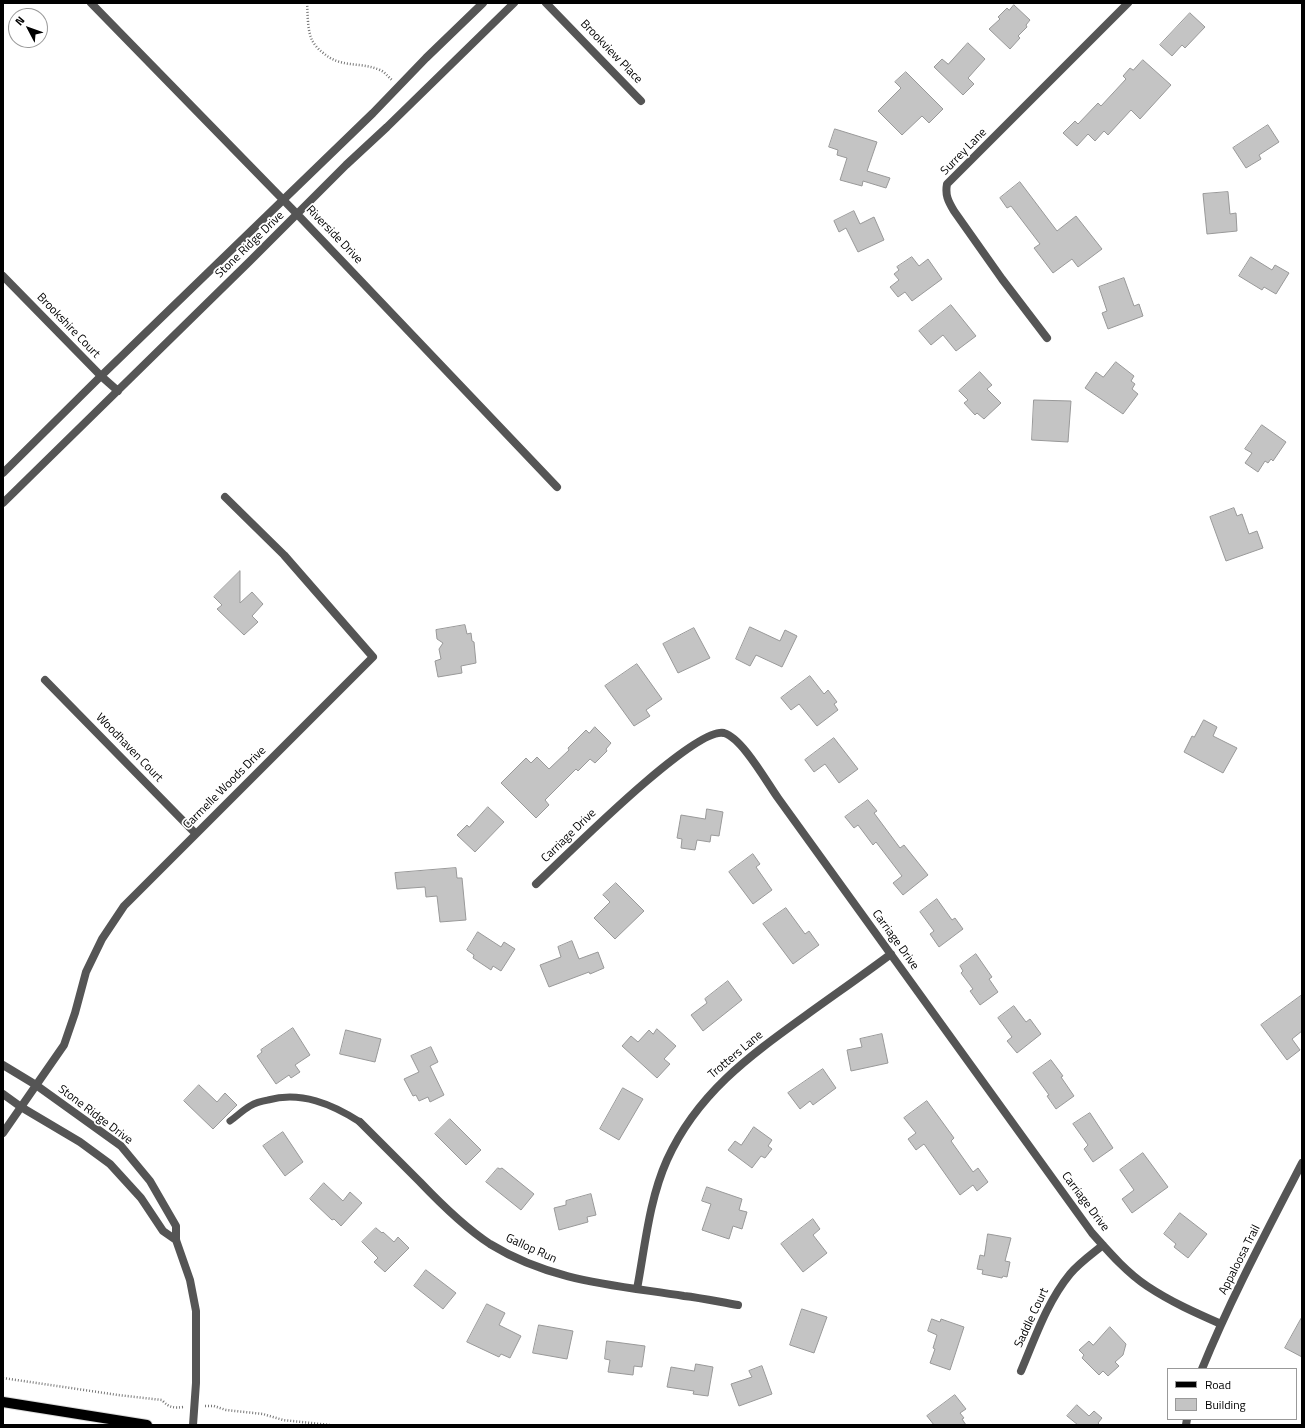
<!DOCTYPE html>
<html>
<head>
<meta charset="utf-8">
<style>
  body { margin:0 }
  #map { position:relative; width:1305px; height:1428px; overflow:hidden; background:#fff; font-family:"Titillium Web",sans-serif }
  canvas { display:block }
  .frame { position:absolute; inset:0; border:4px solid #000; pointer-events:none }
  .legend { position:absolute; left:1167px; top:1368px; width:130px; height:52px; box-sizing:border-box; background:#fff; border:1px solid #999; margin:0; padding:5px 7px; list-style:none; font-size:12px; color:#000 }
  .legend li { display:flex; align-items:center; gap:8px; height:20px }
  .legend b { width:20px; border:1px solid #999 }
  .north { position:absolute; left:8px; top:8px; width:40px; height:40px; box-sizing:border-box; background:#fff; border:1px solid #999; border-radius:50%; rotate:311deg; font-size:11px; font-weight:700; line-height:16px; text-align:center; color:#000 }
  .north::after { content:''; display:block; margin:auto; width:14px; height:18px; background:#000; clip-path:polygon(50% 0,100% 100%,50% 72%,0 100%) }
</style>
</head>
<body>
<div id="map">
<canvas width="1305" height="1428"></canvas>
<div class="frame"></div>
<ul class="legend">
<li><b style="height:5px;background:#000"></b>Road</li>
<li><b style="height:11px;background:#c4c4c4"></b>Building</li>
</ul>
<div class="north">N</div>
</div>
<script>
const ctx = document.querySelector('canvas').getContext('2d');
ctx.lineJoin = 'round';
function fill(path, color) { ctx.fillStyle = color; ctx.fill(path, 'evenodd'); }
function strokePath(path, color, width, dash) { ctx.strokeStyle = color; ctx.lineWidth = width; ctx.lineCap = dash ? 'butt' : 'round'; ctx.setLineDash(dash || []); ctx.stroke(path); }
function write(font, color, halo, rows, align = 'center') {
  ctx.font = font + ' "Titillium Web",sans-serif'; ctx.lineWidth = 3.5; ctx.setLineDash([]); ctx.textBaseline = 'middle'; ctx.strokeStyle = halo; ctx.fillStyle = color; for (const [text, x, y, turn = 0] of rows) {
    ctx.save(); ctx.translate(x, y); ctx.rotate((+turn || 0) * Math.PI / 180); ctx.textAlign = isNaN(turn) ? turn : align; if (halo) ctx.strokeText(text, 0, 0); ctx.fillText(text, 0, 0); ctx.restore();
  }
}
const building = new Path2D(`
  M1014 5 1030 20 1026 25 1027 27 1018 36 1020 38 1010 49 989 29 1000 19 998 17 1007 8 1009 10Z
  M1190 13 1205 27 1185 48 1182 45 1172 56 1160 45Z
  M968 43 985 59 968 78 974 84 963 95 934 67 942 59 948 64Z
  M1143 60 1171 85 1140 119 1131 110 1108 135 1104 131 1095 141 1088 134 1077 146 1063 133 1075 121 1078 124 1098 103 1101 106 1126 79 1123 76 1130 68 1133 70Z
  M906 72 943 109 929 123 922 116 902 135 878 111 901 88 895 82Z
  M1268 125 1279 142 1259 155 1261 159 1246 168 1233 148Z
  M835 129 877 142 867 171 890 178 886 188 863 181 862 186 840 180 847 158 837 155 838 150 829 147Z
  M1020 182 1057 231 1076 216 1102 249 1078 267 1072 259 1053 273 1034 248 1040 244 1011 206 1007 208 1000 198Z
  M1228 192 1230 214 1236 213 1237 231 1207 234 1203 194Z
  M854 211 860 224 874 217 884 240 858 252 846 228 839 232 834 221Z
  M912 257 919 266 928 259 942 279 912 301 905 292 898 297 890 287 899 280 894 274 899 270 897 267Z
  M1251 257 1272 270 1275 265 1289 273 1276 294 1264 287 1262 290 1239 276Z
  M1124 278 1134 306 1139 304 1143 316 1108 329 1102 313 1107 311 1099 287Z
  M951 305 976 336 956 351 943 335 931 345 919 331Z
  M1116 362 1134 376 1131 381 1135 384 1132 389 1138 394 1123 414 1085 388 1096 372 1103 377Z
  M980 372 992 385 987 389 1001 403 984 419 977 413 975 415 964 403 968 400 959 391Z
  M1034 400 1071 401 1068 442 1032 440Z
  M1262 425 1286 442 1273 461 1271 459 1268 463 1265 461 1258 472 1245 463 1252 453 1245 449Z
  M1234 508 1237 516 1242 514 1249 534 1257 531 1263 548 1226 561 1210 517Z
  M240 571V603L252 592 263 604 252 616 258 622 244 635 217 609 222 605 214 597Z
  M465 625 467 634 471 633 472 641 474 642 476 663 461 666 462 673 438 677 435 661 441 659 439 649 443 643 437 639 436 630Z
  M750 627 780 641 785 630 797 636 782 667 756 655 750 666 736 659Z
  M694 628 710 658 678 673 663 644Z
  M637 664 662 699 646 710 650 716 634 726 605 686Z
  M810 676 824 694 828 690 837 702 834 704 838 710 817 726 799 704 791 710 781 698Z
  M1204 720 1217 727 1213 736 1237 748 1223 773 1184 752 1192 736 1194 737Z
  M595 727 611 743 606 749 607 751 595 763 590 759 578 771 576 769 545 800 549 805 536 818 501 783 526 758 531 763 537 757 549 769 569 750 568 748 586 730 589 733Z
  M834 738 858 769 839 783 825 764 814 772 805 760Z
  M868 800 877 811 874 813 900 848 904 845 928 875 903 895 893 883 902 876 876 842 873 845 858 825 854 828 845 817Z
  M488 807 504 822 475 852 457 835 467 825 469 827Z
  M707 809 723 812 719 836 711 835 710 842 697 840 695 850 681 848 682 839 677 838 681 815 705 819Z
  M753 854 760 864 756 867 772 890 753 904 729 872Z
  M456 868 457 878H462L466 920 440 922 437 896 426 897 425 887 397 889 395 873Z
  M616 883 644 911 615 939 594 918 610 902 603 895Z
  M937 899 952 920 955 918 963 929 939 947 930 934 934 931 920 912Z
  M786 908 805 934 809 931 819 945 793 964 763 924Z
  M478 932 501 947 504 942 515 949 501 971 493 966 491 970 473 958 474 955 467 950Z
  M572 941 579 959 598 952 604 968 590 974 589 972 549 987 540 965 561 957 558 947Z
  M976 954 992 977 989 979 998 992 980 1005 970 991 973 989 961 973 963 971 960 966Z
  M728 981 742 1000 703 1031 691 1015 707 1003 705 999Z
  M1302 995V1031L1292 1039 1300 1050 1287 1060 1261 1025Z
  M1014 1006 1026 1022 1030 1019 1041 1034 1017 1053 1007 1041 1012 1037 998 1018Z
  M293 1028 310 1055 295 1065 300 1072 291 1078 289 1075 276 1084 257 1056 262 1052 261 1050Z
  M657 1029 676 1046 664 1059 670 1064 657 1078 622 1046 631 1036 638 1042 649 1030 653 1034Z
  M346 1030 381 1039 375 1062 340 1054Z
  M882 1034 888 1063 851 1071 847 1050 862 1047 860 1039Z
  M431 1047 438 1062 430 1066 444 1095 430 1102 428 1097 419 1101 416 1095 413 1096 404 1079 419 1072 411 1056Z
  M1051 1060 1063 1076 1061 1077 1074 1096 1056 1109 1047 1096 1049 1095 1033 1073Z
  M823 1069 836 1088 813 1105 810 1101 800 1109 788 1093Z
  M199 1085 217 1102 225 1093 237 1105 213 1129 184 1101Z
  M623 1088 643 1099 619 1140 600 1129Z
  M927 1101 954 1138 951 1141 973 1172 978 1168 988 1182 977 1191 973 1185 960 1195 924 1144 916 1150 908 1139 916 1133 904 1118Z
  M1090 1113 1113 1148 1093 1162 1084 1149 1088 1145 1073 1124Z
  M450 1119 481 1150 466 1165 435 1134Z
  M754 1127 772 1140 768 1146 772 1149 765 1158 761 1156 752 1168 728 1150 735 1141 741 1145Z
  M283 1132 303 1162 285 1176 263 1146Z
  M1143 1153 1168 1187 1132 1213 1122 1199 1134 1190 1120 1170Z
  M498 1168 500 1169 502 1168 534 1194 521 1210 486 1182Z
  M324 1183 343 1201 350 1192 362 1203 341 1226 334 1219 332 1220 310 1199Z
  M707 1187 742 1199 739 1210 747 1212 742 1229 733 1226 729 1239 702 1230 711 1204 702 1201Z
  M591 1194 596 1215 587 1217 588 1222 559 1230 554 1208 566 1205V1201Z
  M1180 1213 1207 1234 1188 1258 1174 1247 1176 1244 1164 1234Z
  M813 1219 820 1229 813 1235 827 1253 803 1272 781 1244Z
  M376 1228 382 1233 383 1232 394 1242 398 1237 409 1248 385 1272 374 1262 378 1258 362 1242Z
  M988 1234 1011 1238 1005 1261 1010 1262 1007 1277 1003 1276 1002 1278 982 1274 983 1270 977 1269 980 1255 984 1256Z
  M426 1270 456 1293 443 1309 414 1286Z
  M487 1304 505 1313 499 1325 521 1336 510 1358 501 1354 499 1357 467 1342Z
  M802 1309 827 1317 814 1353 790 1345Z
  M1302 1317V1357L1285 1348Z
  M932 1319 940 1322 941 1319 964 1327 950 1370 930 1363 935 1349 933 1348 937 1335 928 1331Z
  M539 1325 573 1331 567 1359 533 1353Z
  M1110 1327 1126 1344 1123 1355 1115 1362 1119 1366 1108 1376 1103 1371 1099 1375 1082 1358 1084 1355 1079 1350 1089 1341 1093 1345Z
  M607 1341 645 1346 642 1367 634 1366 633 1375 608 1372 610 1360 605 1359Z
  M696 1364 713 1367 708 1396 693 1394 694 1391 667 1387 671 1367 694 1371Z
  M762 1366 772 1394 739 1406 731 1384 752 1377 749 1371Z
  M955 1395 966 1409 960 1413 964 1418 962 1419 966 1425H934L927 1416Z
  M1077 1405 1089 1416 1094 1411 1102 1418 1098 1423 1100 1425H1078L1067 1416Z`);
const path = new Path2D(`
  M307 3C308 15 307 29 312 40 314 44 318 49 322 52 341 69 359 61 380 70 385 72 388 77 392 80
  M3 1378 118 1395 162 1400C169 1408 174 1408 184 1407
  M205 1406H214L226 1410 263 1414 283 1420 330 1425`);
const service = new Path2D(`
  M230 1121C237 1116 243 1110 250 1106 255 1103 262 1101 268 1100 301 1091 332 1104 360 1122`);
const minor = new Path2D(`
  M91 3 298 215 557 487
  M546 3 641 101
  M3 276 101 376 118 391
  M1047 338 1002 279 954 211C948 201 945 195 947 184L1128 3
  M3 473 101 376 373 113 426 58 483 3
  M3 503 249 262 346 165 387 127 514 3
  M45 680 196 834
  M536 884C563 859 694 726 724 733 742 738 766 781 778 798L1092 1233C1109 1252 1126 1272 1147 1286 1171 1302 1196 1313 1221 1324
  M3 1065 36 1085 121 1146 150 1181 176 1226V1240L190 1280 196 1311V1383L193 1425
  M3 1094 21 1107 80 1142 110 1164 141 1198 163 1231 176 1240
  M360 1122C380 1142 400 1162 420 1182 441 1204 464 1227 490 1244 552 1282 615 1285 684 1296 702 1298 720 1302 738 1305
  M3 1133 64 1045 75 1013 86 972 102 939 124 906 373 657 284 555 225 497
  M637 1289C645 1247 649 1200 667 1160 697 1094 748 1057 805 1016 834 995 863 975 891 954
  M1202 1369C1231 1298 1267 1231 1302 1163
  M1021 1371C1035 1338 1047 1302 1070 1274 1079 1263 1092 1254 1103 1245
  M1186 1425 1187 1419`);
const primary = new Path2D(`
  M3 1402 147 1425`);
const streetNames = [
  ["Brookview Place",611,52,46],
  ["Surrey Lane",964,152,-46],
  ["Riverside Drive",334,235,46],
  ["Stone Ridge Drive",250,245,-44],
  ["Brookshire Court",68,326,46],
  ["Woodhaven Court",129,748,46],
  ["Carmelle Woods Drive",225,788,-45],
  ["Carriage Drive",569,836,-44],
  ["Carriage Drive",895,940,54],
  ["Trotters Lane",736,1055,-40],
  ["Stone Ridge Drive",95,1115,37],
  ["Carriage Drive",1085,1202,53],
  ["Gallop Run",531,1249,24],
  ["Appaloosa Trail",1240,1260,-63],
  ["Saddle Court",1032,1318,-65]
];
fill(building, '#c4c4c4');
strokePath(building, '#999', 1);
strokePath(primary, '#dbdbdb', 12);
strokePath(path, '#777', 2.5, [1, 2]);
strokePath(service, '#555', 7);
strokePath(minor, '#555', 8);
strokePath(primary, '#000', 10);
write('12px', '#000', '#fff', streetNames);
</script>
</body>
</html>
